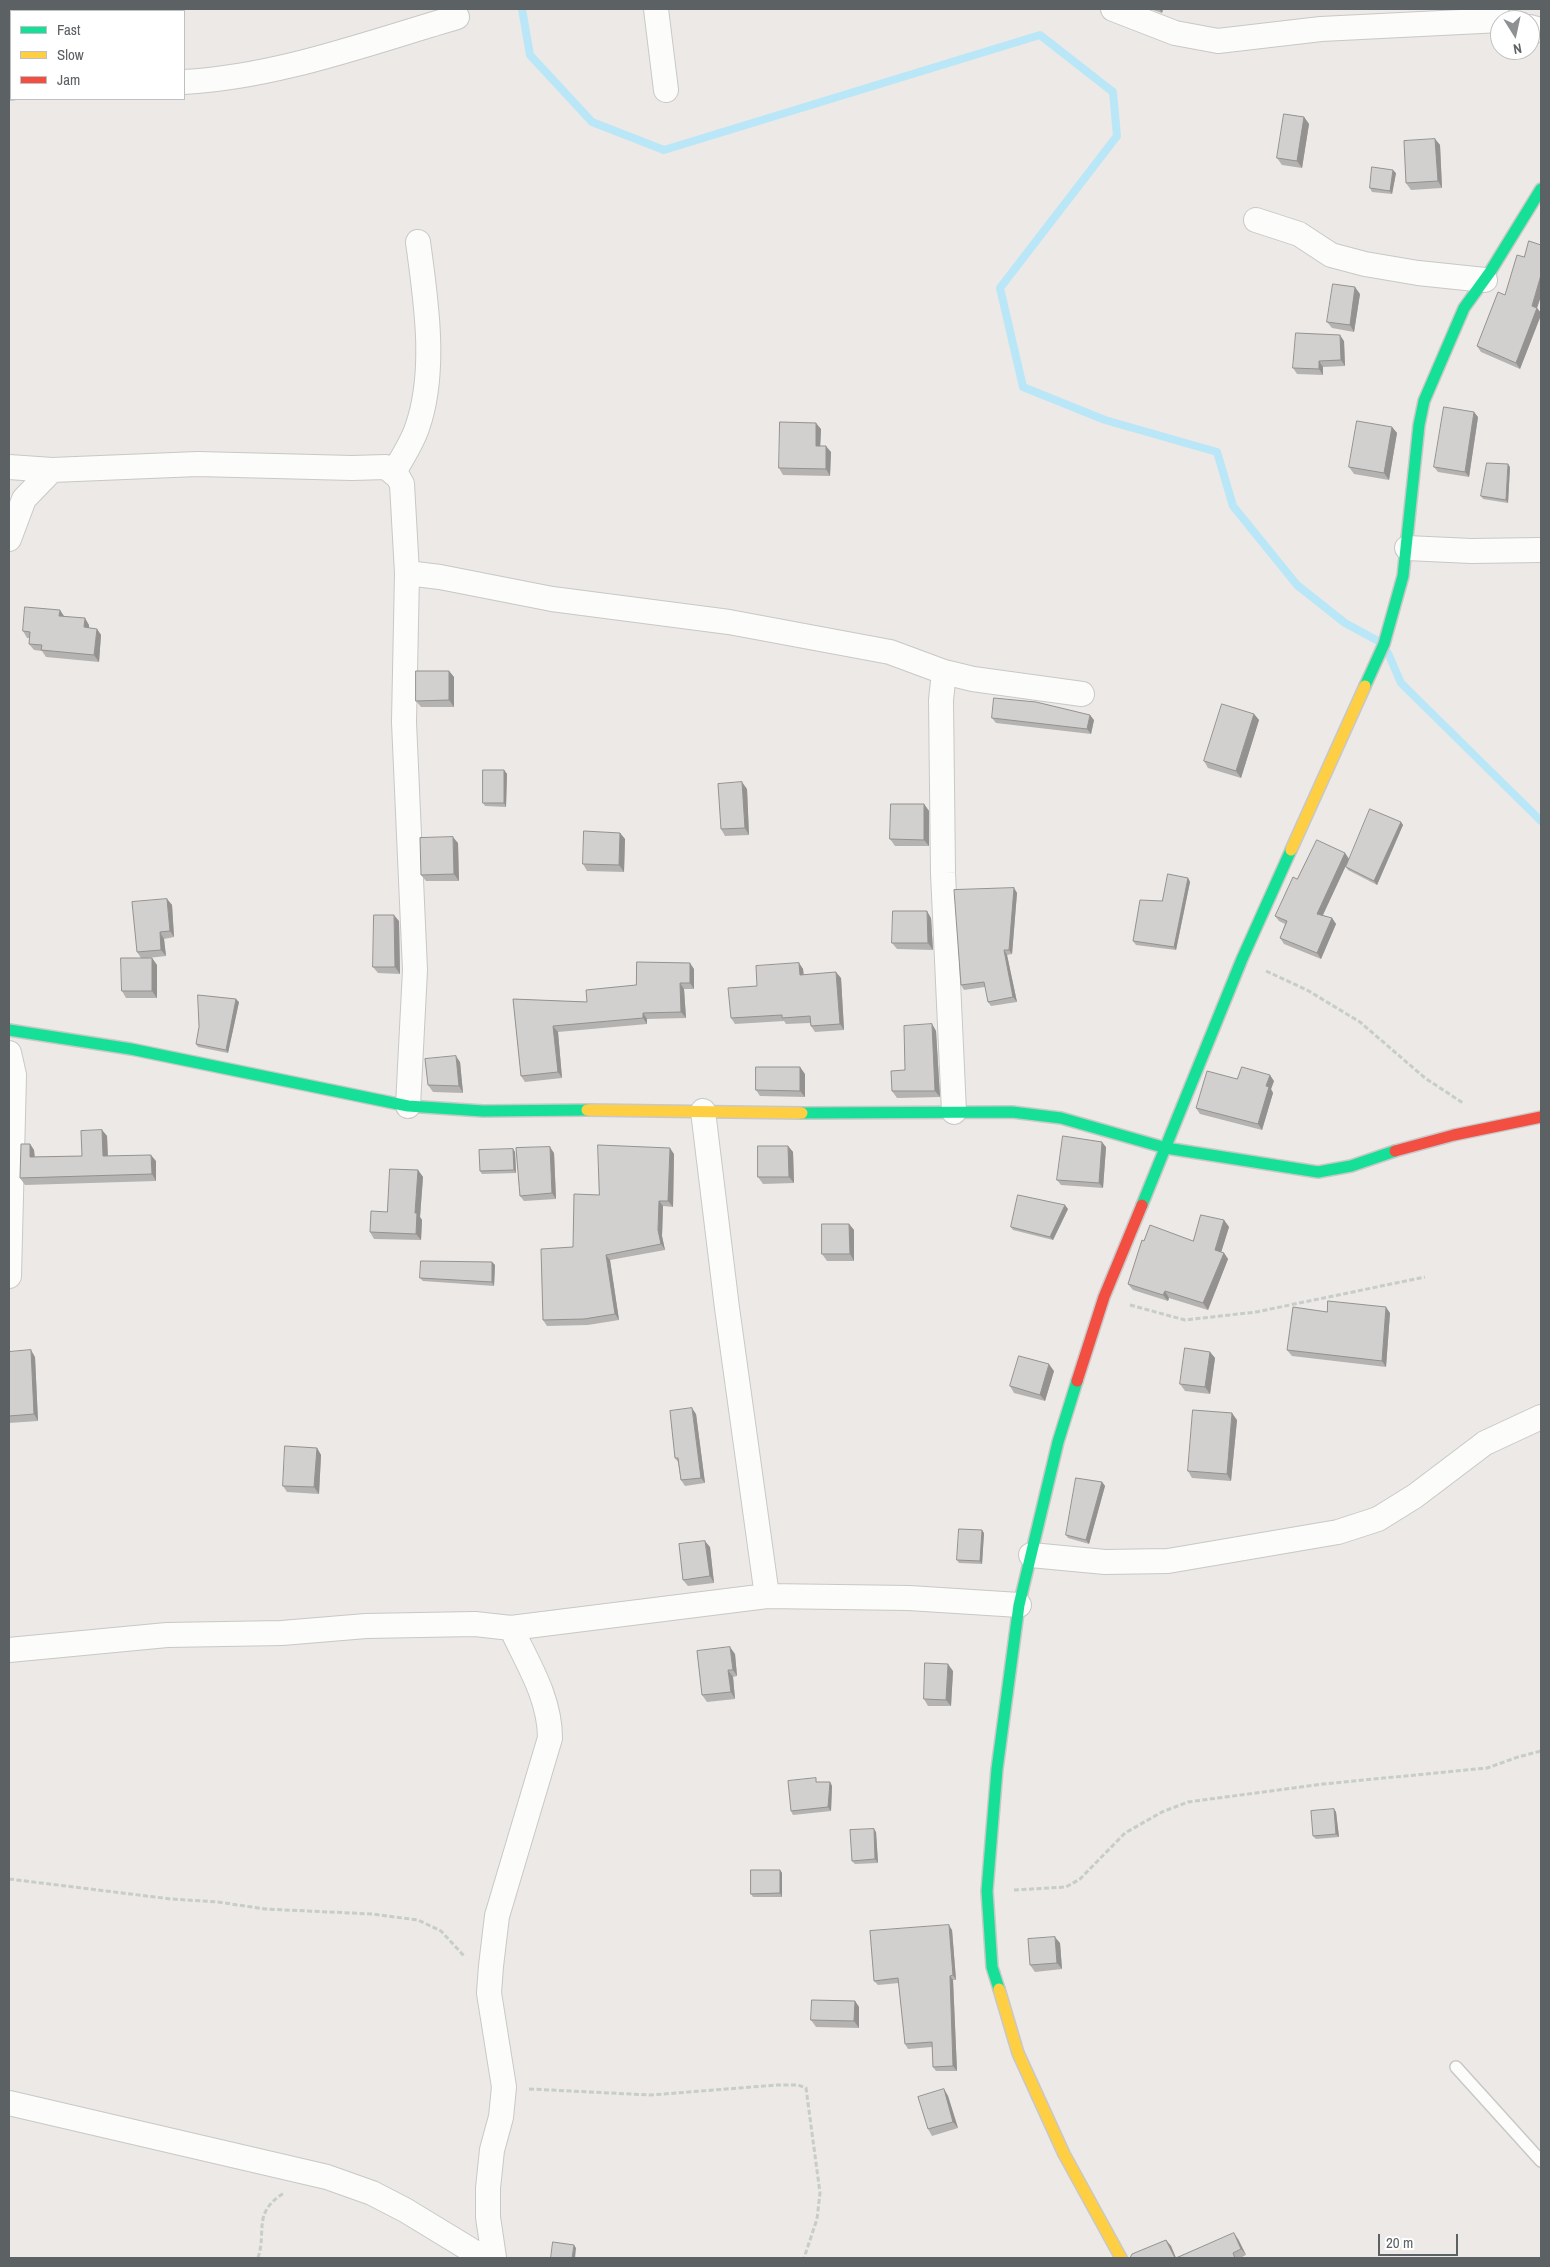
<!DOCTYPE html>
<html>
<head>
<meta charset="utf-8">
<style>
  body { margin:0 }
  #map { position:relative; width:1550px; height:2267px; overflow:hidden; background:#ece9e6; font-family:"Archivo Narrow",sans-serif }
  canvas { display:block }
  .frame { position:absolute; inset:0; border:10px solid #5c6164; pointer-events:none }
  .legend { position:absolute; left:10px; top:10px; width:175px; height:90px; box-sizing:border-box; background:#fff; border:1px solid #bec0c1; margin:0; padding:6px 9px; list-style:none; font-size:15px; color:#5c6164 }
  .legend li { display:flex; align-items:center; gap:10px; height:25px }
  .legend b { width:25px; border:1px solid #bec0c1 }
  .north { position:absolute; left:1490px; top:10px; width:50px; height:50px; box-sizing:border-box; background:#fff; border:1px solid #bec0c1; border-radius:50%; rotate:170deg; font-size:14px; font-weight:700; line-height:20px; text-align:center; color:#5c6164 }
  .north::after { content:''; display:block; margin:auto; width:18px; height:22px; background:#8e9192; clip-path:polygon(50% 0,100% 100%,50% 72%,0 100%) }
  .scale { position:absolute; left:1378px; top:2234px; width:80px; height:22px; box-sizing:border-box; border:2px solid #5c6164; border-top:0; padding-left:6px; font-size:15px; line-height:18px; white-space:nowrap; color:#5c6164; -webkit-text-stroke:4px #fff; paint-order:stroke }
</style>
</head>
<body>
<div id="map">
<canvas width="1550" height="2267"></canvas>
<div class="frame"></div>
<ul class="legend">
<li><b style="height:6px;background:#16e098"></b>Fast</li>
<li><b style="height:6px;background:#ffcf43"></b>Slow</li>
<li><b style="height:6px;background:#f24e42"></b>Jam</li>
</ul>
<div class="north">N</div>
<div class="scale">20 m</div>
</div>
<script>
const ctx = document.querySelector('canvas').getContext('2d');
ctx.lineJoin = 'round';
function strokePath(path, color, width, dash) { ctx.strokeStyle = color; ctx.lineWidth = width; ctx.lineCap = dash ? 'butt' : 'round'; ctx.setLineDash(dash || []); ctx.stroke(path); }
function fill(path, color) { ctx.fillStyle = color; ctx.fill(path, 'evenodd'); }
const stream = new Path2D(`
  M522 9 530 55 592 122 664 150 1040 35 1113 92 1117 136 1000 288 1023 387 1105 420 1217 452 1233 506 1297 585 1345 623 1380 642
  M1388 653 1401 683 1541 821`);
const path = new Path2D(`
  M1266 971 1307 990 1360 1022 1425 1078 1463 1103
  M1130 1305 1185 1320 1256 1312 1425 1277
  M9 1879 171 1899 218 1902 265 1909 372 1914 418 1920 441 1931 465 1957
  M1014 1890 1066 1887 1080 1879 1125 1833 1162 1812 1188 1802 1323 1784 1487 1768 1518 1757 1541 1751
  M529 2089 651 2095 777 2085H798L806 2088 820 2193 817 2219 804 2258
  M258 2258C267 2230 252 2213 284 2193`);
const lane = new Path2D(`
  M1456 2067 1541 2161`);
const street = new Path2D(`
  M656 9 666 90
  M1113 9 1175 33 1218 41 1321 29 1501 20
  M1530 27 1541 30
  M184 82C277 77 368 43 457 17
  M9 88H11
  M1256 220 1299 234 1331 255 1365 264 1418 273 1485 280
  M9 467 52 470
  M394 472C402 458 412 443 417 428 437 372 426 300 418 242
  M9 539 24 499 52 470 198 464 352 468 386 467 398 477 402 484 407 573 404 722 415 970 408 1106
  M1407 548 1471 551 1541 550
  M407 573 440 577 552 599 729 622 890 652 944 672 973 679 1082 694
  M944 672 941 700 943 873 954 1112
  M9 1053 14 1075 9 1276
  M703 1111 727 1308 767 1596
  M1031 1555 1105 1562 1168 1561 1338 1532 1378 1519 1415 1496 1485 1443 1541 1417
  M9 1650 167 1635 282 1633 366 1626 475 1624 511 1628 767 1596 909 1598 1019 1605
  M9 2103 327 2177 372 2193 405 2210 484 2258
  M494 2258 488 2217V2188L492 2150 501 2117 504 2087 489 1993 491 1966 497 1916 550 1738C550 1698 528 1664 511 1628`);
const fast = new Path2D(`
  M1365 686 1384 644 1403 576 1419 425 1424 401 1464 308 1490 272 1541 189
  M9 1030 131 1049 408 1106 483 1111 587 1110
  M802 1113 1012 1112 1061 1118 1166 1148 1318 1172 1351 1166 1395 1151
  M1142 1205 1242 959 1291 850
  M999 1989 992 1967 987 1891 997 1769 1019 1605 1058 1442 1077 1381`);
const slow = new Path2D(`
  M1291 850 1365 686
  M587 1110 802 1113
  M999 1989 1018 2053 1064 2154 1121 2258`);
const jam = new Path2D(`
  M1395 1151 1454 1135 1541 1117
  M1077 1381 1104 1297 1142 1205`);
const wall = new Path2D(`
  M1150 9H1163L1162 13Z
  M1304 117 1309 124 1302 168 1282 165 1277 158Z
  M1435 139 1440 145 1442 188 1411 190 1406 183Z
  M1396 173 1392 194 1372 192 1370 188Z
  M1541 245V296L1537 308 1541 313V315L1520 369 1481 352 1477 346 1505 295 1524 257Z
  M1360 294 1354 332 1332 328 1327 322Z
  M1344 341 1345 366 1323 367V375L1297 374 1293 368Z
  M1478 417 1469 477 1438 472 1434 467Z
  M1392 427 1397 433 1389 480 1354 474 1349 467Z
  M821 429 820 446 831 452 830 476 783 475 779 468Z
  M1510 467 1508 503 1483 499 1481 496Z
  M64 616 89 625V628L97 629 101 635 99 662 46 657 42 651 34 650 29 644 30 638H27L23 631Z
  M449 671 454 677V707H421L416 701Z
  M1254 714 1259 720 1241 778 1208 768 1204 761Z
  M992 718 1094 720 1091 734 996 723Z
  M504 770 507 774 506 807 485 806 483 803Z
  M747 789 749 835 725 836 721 829Z
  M924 804 929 811V846H895L890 839Z
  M1401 822 1403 825 1377 885 1348 870 1346 867Z
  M620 833 625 839 624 872 587 871 583 864Z
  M458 843 459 881H426L421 875Z
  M1345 853 1349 859 1323 915 1332 918 1336 924 1321 959 1284 944 1280 938 1285 924 1279 921 1275 916 1297 879Z
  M1188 878 1190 882 1176 950 1136 945 1133 941 1162 901Z
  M1014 888 1017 893 1012 954 1007 955 1017 1002 991 1006 988 1002 985 987 964 990 961 985Z
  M167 899 172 905 174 937 164 939 166 956 148 958H152L157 965V998H126L122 991 141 958 137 952Z
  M931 918 933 950 897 949 892 943Z
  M399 921 400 974 378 973 373 967Z
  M799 963 803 969 804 975 841 978 844 1030 815 1032 811 1026 810 1023 786 1024 784 1021 735 1024 731 1018 757 986Z
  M694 969V989H684L686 1018 647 1019V1024L558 1032 562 1078 525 1082 521 1076 513 999 587 1002 636 985Z
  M239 1002 228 1053 198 1047 196 1044Z
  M932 1024 936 1031 940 1097 897 1098 892 1091Z
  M460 1062 463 1093 433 1092 428 1085Z
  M805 1074V1097L760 1096 756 1090Z
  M1237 1079 1274 1081 1271 1089 1273 1093 1262 1130 1200 1114 1196 1108Z
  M102 1130 107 1136 108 1156 156 1161V1181L25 1185 20 1178 30 1144 34 1150 35 1157 82 1156Z
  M788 1146 793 1152 794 1183 763 1184 758 1177Z
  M1106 1147 1103 1188 1061 1185 1057 1180Z
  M513 1149 515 1152 516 1173 482 1174 480 1171Z
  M554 1153 556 1199 524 1201 520 1196Z
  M674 1154 673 1207 663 1206 662 1236 665 1250 610 1260 619 1320 588 1325 547 1326 543 1320 599 1195Z
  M418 1170 423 1177 420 1217 422 1220 421 1240 374 1239 370 1232 387 1212Z
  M1068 1209 1053 1240 1013 1230 1011 1227Z
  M1224 1220 1229 1227 1221 1252 1224 1253 1228 1259 1208 1310 1169 1298 1168 1301 1133 1290 1128 1284 1144 1241H1193Z
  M849 1224 854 1230V1261H827L822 1254Z
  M492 1262 495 1265 494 1286 423 1281 420 1278Z
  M1327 1312 1390 1313 1386 1367 1292 1356 1287 1350Z
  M9 1352 35 1357 38 1421 9 1423Z
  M1210 1352 1215 1358 1210 1394 1185 1391 1180 1384Z
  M1054 1371 1045 1401 1014 1393 1010 1386Z
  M696 1414 705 1483 685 1486 681 1480 678 1462 675 1458Z
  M1237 1420 1231 1481 1192 1478 1188 1471Z
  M317 1448 321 1455 319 1494 287 1492 283 1486Z
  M1102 1482 1105 1486 1089 1544 1068 1538 1066 1535Z
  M984 1533 982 1564 959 1563 957 1560Z
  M710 1547 714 1583 688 1586 683 1580Z
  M735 1654 737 1676 733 1677 735 1699 707 1702 702 1695Z
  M953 1671 951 1706H928L924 1699Z
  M818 1782H830L832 1786 831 1811 793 1815 791 1811Z
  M1334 1809 1336 1812 1339 1837 1316 1839 1313 1836Z
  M876 1832 878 1863 855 1864 852 1861Z
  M780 1870 782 1873V1897H753L751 1894Z
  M952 1930 956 1980H953L957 2071H936L933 2067 932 2047 908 2049 905 2044 899 1983 878 1985 874 1981Z
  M1060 1943 1062 1969 1035 1972 1030 1965Z
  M855 2001 859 2007V2028L816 2027 811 2020Z
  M944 2089 948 2096 958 2128 932 2136 928 2129Z
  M1238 2239 1246 2255 1240 2258H1130L1166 2240 1171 2246 1176 2258Z`);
const shadedWall = new Path2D(`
  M1159 9H1163L1162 13Z
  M1304 117 1309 124 1302 168 1297 161Z
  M1435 139 1440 145 1442 188 1438 181Z
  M1393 170 1396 173 1392 194 1390 191Z
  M1541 275V296L1537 308 1541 313V315L1520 369 1516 363Z
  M1355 287 1360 294 1354 332 1350 325Z
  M1340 335 1344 341 1345 366 1341 360Z
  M1319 361 1323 367V375L1319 369Z
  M1474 412 1478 417 1469 477 1465 472Z
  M816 423 821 429 820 452 816 446Z
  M1392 427 1397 433 1389 480 1384 473Z
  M826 446 831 452 830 476 826 469Z
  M1508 464 1510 467 1508 503 1506 500Z
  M60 610 64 616H59Z
  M85 618 89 625V634L84 627Z
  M97 629 101 635 99 662 94 655Z
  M449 671 454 677V707L449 700Z
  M1254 714 1259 720 1241 778 1236 771Z
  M1090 715 1094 720 1091 734 1087 729Z
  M504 770 507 774 506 807 504 803Z
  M742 782 747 789 749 835 745 828Z
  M924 804 929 811V846L924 840Z
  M1401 822 1403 825 1377 885 1374 881Z
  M620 833 625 839 624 872 619 865Z
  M453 837 458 843 459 881 454 874Z
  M1345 853 1349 859 1321 919 1317 914Z
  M1188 878 1190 882 1176 950 1174 947Z
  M1014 888 1017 893 1012 954 1009 950Z
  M167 899 172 905 174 937 170 931Z
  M927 911 931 918 933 950 928 943Z
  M394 915 399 921 400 974 395 967Z
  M1332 918 1336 924 1321 959 1317 953Z
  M160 932 164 939 166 956 161 950Z
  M1004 950 1007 955 1017 1002 1013 997Z
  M152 958 157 965V998L152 991Z
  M690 963 694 969V989L690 983Z
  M799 963 803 969 804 981 800 975Z
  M836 972 841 978 844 1030 840 1024Z
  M680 983 684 989 686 1018 681 1012Z
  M236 999 239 1002 228 1053 226 1050Z
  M643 1013 647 1019V1024L643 1018Z
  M932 1024 936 1031 940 1097 935 1091Z
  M553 1026 558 1032 562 1078 558 1072Z
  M456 1056 460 1062 463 1093 459 1086Z
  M800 1067 805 1074V1097L800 1091Z
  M1270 1075 1274 1081 1271 1089 1273 1093 1262 1130 1258 1124 1266 1086Z
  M102 1130 107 1136 108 1162 103 1156Z
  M1102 1142 1106 1147 1103 1188 1099 1183Z
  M30 1144 34 1150 35 1164 30 1157Z
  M788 1146 793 1152 794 1183 789 1177Z
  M550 1147 554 1153 556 1199 552 1193Z
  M670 1148 674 1154 673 1207 668 1201Z
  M513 1149 515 1152 516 1173 514 1170Z
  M151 1155 156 1161V1181L152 1174Z
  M418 1170 423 1177 420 1217 422 1220 421 1240 416 1234 415 1213Z
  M659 1201 663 1206 662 1236 665 1250 661 1244 658 1230Z
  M1065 1205 1068 1209 1053 1240 1050 1237Z
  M1224 1220 1229 1227 1220 1256 1215 1250Z
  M849 1224 854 1230V1261L850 1254Z
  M1224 1253 1228 1259 1208 1310 1203 1303Z
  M606 1255 610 1260 619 1320 615 1314Z
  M492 1262 495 1265 494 1286 492 1282Z
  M1165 1291 1169 1298 1168 1301 1163 1295Z
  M1386 1307 1390 1313 1386 1367 1382 1361Z
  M31 1350 35 1357 38 1421 34 1414Z
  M1210 1352 1215 1358 1210 1394 1205 1387Z
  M1049 1364 1054 1371 1045 1401 1040 1395Z
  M692 1408 696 1414 705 1483 701 1478Z
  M1232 1413 1237 1420 1231 1481 1227 1474Z
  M317 1448 321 1455 319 1494 314 1487Z
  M1102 1482 1105 1486 1089 1544 1086 1540Z
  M982 1530 984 1533 982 1564 980 1561Z
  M705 1541 710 1547 714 1583 710 1576Z
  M730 1647 735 1654 737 1676 733 1670Z
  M948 1664 953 1671 951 1706 946 1700Z
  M728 1670 733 1677 735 1699 731 1692Z
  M830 1782 832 1786 831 1811 828 1807Z
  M1334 1809 1336 1812 1339 1837 1336 1834Z
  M874 1829 876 1832 878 1863 875 1859Z
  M780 1870 782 1873V1897L780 1893Z
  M949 1925 952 1930 956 1980 953 1975Z
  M1055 1937 1060 1943 1062 1969 1057 1963Z
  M950 1976 953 1980 957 2071 953 2066Z
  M855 2001 859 2007V2028L854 2021Z
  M944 2089 948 2096 958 2128 953 2122Z
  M1234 2233 1238 2239 1246 2255 1241 2249Z
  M1166 2240 1171 2246 1176 2258H1175Z
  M574 2245 576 2248 575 2258H572Z`);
const building = new Path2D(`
  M1284 114 1304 117 1297 161 1277 158Z
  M1435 139 1438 181 1406 183 1404 141Z
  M1372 167 1393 170 1390 191 1370 188Z
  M1529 241 1541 245V275L1532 306 1537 308 1516 363 1477 346 1498 292 1505 295 1517 255 1524 257Z
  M1333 284 1355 287 1350 325 1327 322Z
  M1296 333 1340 335 1341 360 1319 361V369L1293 368Z
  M1444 407 1474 412 1465 472 1434 467Z
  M1357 421 1392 427 1384 473 1349 467Z
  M780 422 816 423V446H826V469L779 468Z
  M1487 463 1508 464 1506 500 1481 496Z
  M25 607 60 610 59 616 85 618 84 627 97 629 94 655 41 650 42 645 29 644 30 632 23 631Z
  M416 671H449V700L416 701Z
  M994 698 1036 702 1090 715 1087 729 992 718Z
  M1222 704 1254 714 1236 771 1204 761Z
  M483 770H504V803H483Z
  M742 782 745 828 721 829 718 784Z
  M891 804H924V840L890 839Z
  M1370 809 1401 822 1374 881 1346 867Z
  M584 831 620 833 619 865 583 864Z
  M453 837 454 874 421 875 420 838Z
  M1317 840 1345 853 1317 914 1332 918 1317 953 1280 938 1287 921 1275 916 1293 877 1297 879Z
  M1168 874 1188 878 1174 947 1133 941 1140 900 1162 901Z
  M1014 888 1009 950H1004L1013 997 988 1002 984 982 961 985 954 890Z
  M167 899 170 931 160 932 161 950 137 952 132 902Z
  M893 911H927L928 943H892Z
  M374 915H394L395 967H373Z
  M121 958H152V991H122Z
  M637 962 690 963V983H680L681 1012 643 1013V1018L553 1026 558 1072 521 1076 513 999 587 1002 586 990 636 985Z
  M799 963 800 975 836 972 840 1024 811 1026 810 1016 782 1018V1015L731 1018 728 988 757 986 756 966Z
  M198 995 236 999 226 1050 196 1044 199 1027Z
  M932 1024 935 1091H892L891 1071 905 1070 904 1026Z
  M456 1056 459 1086 428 1085 425 1059Z
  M756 1067H800V1091L756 1090Z
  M1242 1067 1270 1075 1266 1086 1269 1087 1258 1124 1196 1108 1207 1071 1237 1079Z
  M102 1130 103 1156 151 1155 152 1174 20 1178 21 1144H30V1157L82 1156 81 1131Z
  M1063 1136 1102 1142 1099 1183 1057 1180Z
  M598 1145 670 1148 668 1201H659L658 1230 661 1244 606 1255 615 1314 584 1319 543 1320 541 1249 573 1247 574 1194 599 1195Z
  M758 1146H788L789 1177H758Z
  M550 1147 552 1193 520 1196 516 1148Z
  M513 1149 514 1170 480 1171 479 1150Z
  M390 1169 418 1170 415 1213H417L416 1234 370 1232 371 1211 387 1212Z
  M1018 1195 1065 1205 1050 1237 1011 1227Z
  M1201 1215 1224 1220 1215 1250 1224 1253 1203 1303 1165 1291 1163 1295 1128 1284 1142 1240 1144 1241 1150 1225 1193 1241Z
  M822 1224H849L850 1254H822Z
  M421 1261 492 1262V1282L420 1278Z
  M1328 1301 1386 1307 1382 1361 1287 1350 1293 1307 1327 1312Z
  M1185 1348 1210 1352 1205 1387 1180 1384Z
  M31 1350 34 1414 9 1416V1352Z
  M1019 1356 1049 1364 1040 1395 1010 1386Z
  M692 1408 701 1478 681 1480 678 1458H675L670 1411Z
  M1193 1410 1232 1413 1227 1474 1188 1471Z
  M285 1446 317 1448 314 1487 283 1486Z
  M1076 1478 1102 1482 1086 1540 1066 1535Z
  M959 1529 982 1530 980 1561 957 1560Z
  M705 1541 710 1576 683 1580 679 1544Z
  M730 1647 733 1670H728L731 1692 702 1695 697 1651Z
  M925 1663 948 1664 946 1700 924 1699Z
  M816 1778V1782H830L828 1807 791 1811 788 1781Z
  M1334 1809 1336 1834 1313 1836 1311 1811Z
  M874 1829 875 1859 852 1861 850 1830Z
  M751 1870H780V1893L751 1894Z
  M949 1925 953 1975 950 1976 953 2066 933 2067 932 2042 905 2044 898 1978 874 1981 870 1931Z
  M1055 1937 1057 1963 1030 1965 1028 1939Z
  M812 2000 855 2001 854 2021 811 2020Z
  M944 2089 953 2122 928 2129 918 2097Z
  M1234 2233 1241 2249 1233 2253 1235 2258H1130L1132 2254 1166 2240 1175 2258Z
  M553 2242 574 2245 572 2258H551Z`);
strokePath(stream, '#bae7f7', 8);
strokePath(lane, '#c8c8c8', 14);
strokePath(street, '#c8c8c8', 26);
strokePath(fast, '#c8c8c8', 14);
strokePath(slow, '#c8c8c8', 14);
strokePath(jam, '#c8c8c8', 14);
strokePath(path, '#c7cdc9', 3, [5, 2.5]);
strokePath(lane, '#fcfcfb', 11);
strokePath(street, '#fcfcfb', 24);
strokePath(fast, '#16e098', 11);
strokePath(slow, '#ffcf43', 11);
strokePath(jam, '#f24e42', 11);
fill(wall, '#b5b3b2');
fill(shadedWall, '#939291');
fill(building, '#d2d0cf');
strokePath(building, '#939291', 1);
</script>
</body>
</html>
